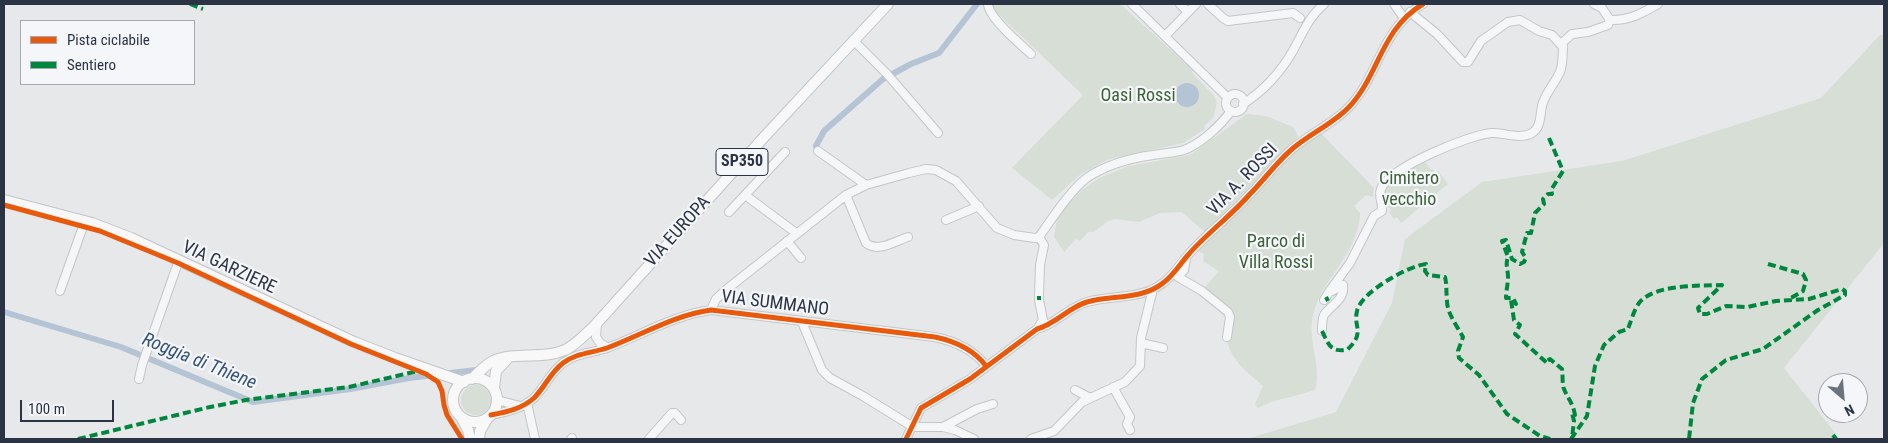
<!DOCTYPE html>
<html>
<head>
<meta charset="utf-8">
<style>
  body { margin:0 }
  #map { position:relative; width:1888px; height:443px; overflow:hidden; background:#e6e8ea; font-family:"Roboto Condensed",sans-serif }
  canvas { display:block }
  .frame { position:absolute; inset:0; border:5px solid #2b3445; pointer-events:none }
  .legend { position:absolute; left:20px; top:20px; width:175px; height:65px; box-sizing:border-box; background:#f4f6f9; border:1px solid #a4a8b1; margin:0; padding:6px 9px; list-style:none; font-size:15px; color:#2b3445 }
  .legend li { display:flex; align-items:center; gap:10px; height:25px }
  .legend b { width:25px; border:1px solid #a4a8b1 }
  .north { position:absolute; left:1818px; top:373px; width:50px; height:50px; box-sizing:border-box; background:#f4f6f9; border:1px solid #a4a8b1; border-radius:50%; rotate:153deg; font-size:14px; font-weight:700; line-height:20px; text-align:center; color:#2b3445 }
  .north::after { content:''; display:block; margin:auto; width:18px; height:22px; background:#6c737f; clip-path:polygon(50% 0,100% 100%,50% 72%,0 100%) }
  .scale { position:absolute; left:20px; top:400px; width:94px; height:22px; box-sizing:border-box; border:2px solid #2b3445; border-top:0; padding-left:6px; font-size:15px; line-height:18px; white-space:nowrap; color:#2b3445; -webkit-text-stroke:4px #f4f6f9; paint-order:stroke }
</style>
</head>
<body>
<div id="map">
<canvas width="1888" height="443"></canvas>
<div class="frame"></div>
<ul class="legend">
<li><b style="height:6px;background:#e8590c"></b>Pista ciclabile</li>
<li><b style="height:6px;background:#00873e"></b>Sentiero</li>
</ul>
<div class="north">N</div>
<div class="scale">100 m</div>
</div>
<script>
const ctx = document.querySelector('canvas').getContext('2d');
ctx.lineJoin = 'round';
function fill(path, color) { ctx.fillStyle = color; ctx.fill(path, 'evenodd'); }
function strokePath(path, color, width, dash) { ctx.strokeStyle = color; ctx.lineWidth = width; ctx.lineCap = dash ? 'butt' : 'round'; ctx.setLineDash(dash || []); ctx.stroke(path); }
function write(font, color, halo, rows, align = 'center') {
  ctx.font = font + ' "Roboto Condensed",sans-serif'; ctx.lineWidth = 4.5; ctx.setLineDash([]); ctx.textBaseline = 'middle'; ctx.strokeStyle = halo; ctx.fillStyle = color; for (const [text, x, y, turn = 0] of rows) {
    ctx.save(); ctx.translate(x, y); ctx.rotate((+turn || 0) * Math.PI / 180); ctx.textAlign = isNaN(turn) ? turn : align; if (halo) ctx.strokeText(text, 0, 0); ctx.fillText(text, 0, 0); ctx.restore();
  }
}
const green = new Path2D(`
  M991 4H1120L1193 70 1192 73 1214 96 1217 103 1213 118 1204 126 1205 129 1183 143 1109 159 1081 174 1052 200 1012 168 1083 95 990 6Z
  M1884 34V243L1784 368 1840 439H1247L1336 412 1392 303 1405 239 1482 182 1622 161 1821 98 1880 35Z
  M1247 114 1266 116 1293 127 1298 136 1289 149 1265 171 1205 232 1182 212 1160 213 1139 222 1115 219 1108 221 1094 232H1088L1080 241 1076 239 1064 252 1054 237 1057 220 1062 212 1081 191 1099 178 1129 166 1190 155Z
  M1320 132 1374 188 1373 197 1366 195 1354 206 1360 213C1359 255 1317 282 1312 321 1309 344 1322 369 1315 390 1296 397 1276 398 1258 408L1255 404 1263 386C1249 373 1227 358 1227 336 1227 330 1229 323 1230 317L1202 291 1219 271 1203 261 1204 254 1195 249 1292 149Z
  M1422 158 1431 170 1432 169 1436 173 1438 171 1448 184 1401 223 1397 217 1394 219 1389 212 1391 210 1380 197 1384 187Z
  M461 400a15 15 0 1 1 30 0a15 15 0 1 1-30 0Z`);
const water = new Path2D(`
  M1175 95a12 12 0 1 1 24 0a12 12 0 1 1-24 0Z`);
const canal = new Path2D(`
  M816 146 824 131 883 79 911 64 939 53 977 4
  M4 312 121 347 253 402 350 389 409 378 476 370`);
const minor = new Path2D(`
  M988 4C988 17 1020 44 1031 54
  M1132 4 1228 98
  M1180 4 1188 12
  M1208 4 1223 18 1228 21 1293 13 1300 18
  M1394 4 1404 18
  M1594 4 1602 8 1610 20C1628 21 1643 13 1658 4
  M1410 12 1437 34 1463 62H1468L1481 41 1508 22 1520 20 1539 31 1552 35 1563 47
  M1166 35 1196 4
  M853 40 887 74 938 133
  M1226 103a9 9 0 1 1 18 0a9 9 0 1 1-18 0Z
  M1243 104C1265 90 1281 72 1294 49 1303 32 1309 17 1324 4
  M818 151 866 185
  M745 195 785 152
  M846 195 866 243C878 253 895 241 908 237
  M729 212 745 195 796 233
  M946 220 979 206
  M1039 237C1051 220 1072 188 1088 177 1108 164 1131 158 1153 155 1163 153 1175 153 1184 150 1202 143 1220 126 1231 111
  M787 241 801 258
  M1186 259 1184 270 1178 277 1202 291 1228 312 1230 317 1227 337
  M60 291 85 221
  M1039 296 1040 265 1044 245 1039 237
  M1324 300 1331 289
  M711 310 716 299 727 289 846 195 866 185 909 173 926 169 936 170 956 181 997 228 1014 235 1035 238 1039 237
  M802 322 822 370 830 378 863 396 913 427H943L955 430 974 439
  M597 323 596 337 600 343 607 347
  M1037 329 1043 320 1039 300
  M1322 331C1322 326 1322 319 1324 315 1331 305 1345 300 1343 285L1332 291 1331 289 1350 263 1374 216 1382 211C1383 203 1378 197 1381 189 1388 168 1469 135 1491 133 1503 132 1520 140 1532 133 1541 128 1540 115 1542 106 1545 92 1557 82 1561 69 1563 61 1563 50 1563 42L1572 34 1588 32 1608 25 1610 20
  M1141 343 1163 348
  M139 379 142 365 179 260
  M1113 387 1130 417 1127 424 1130 430
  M1075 390 1090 398
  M497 400 520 406
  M527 403 535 439
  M491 415C506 412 522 409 534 398 545 387 550 373 563 363 576 353 592 353 607 348 642 335 674 315 711 310L935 337C954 341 974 350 986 366
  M943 427 977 409 993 404
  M571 439 572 438
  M649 439 672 413H675L681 420
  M906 439 921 408 970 379 1037 329C1056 324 1069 307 1087 302 1111 295 1142 300 1163 283 1173 276 1180 264 1188 255 1207 233 1231 216 1250 194 1264 180 1276 163 1291 150 1309 134 1333 124 1349 107 1380 74 1380 30 1423 4
  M1031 439 1054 431 1082 402 1125 382 1140 366 1141 338 1153 289`);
const major = new Path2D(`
  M4 200 92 223 131 238 354 342 395 358 464 382
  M453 400a22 22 0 1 1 44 0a22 22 0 1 1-44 0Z
  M472 379C478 373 485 365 493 361 515 351 542 360 565 350 577 344 588 332 597 323L765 136 888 4
  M494 388 496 371 509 357
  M461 417 468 430 470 439
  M479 439 480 431 487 419`);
const quiet = new Path2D(`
  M190 4 203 9
  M1549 138 1563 171 1551 190 1552 194H1548L1543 199 1544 204 1535 213 1531 233H1527L1522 252 1526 258 1524 262 1520 264 1512 259 1506 240 1502 241 1508 257C1505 265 1508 269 1508 277 1508 284 1506 291 1506 298H1513L1516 304 1511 300 1514 320 1520 325 1515 334 1547 363V361L1550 359 1562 369C1563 375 1562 385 1564 389 1568 399 1573 403 1575 415L1572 413 1574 421 1572 438
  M1768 264 1803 274 1806 280 1803 291 1789 299
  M1326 297 1328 301
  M1039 300V296
  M1322 331C1329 345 1330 352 1347 350 1366 332 1353 328 1357 311 1361 292 1408 266 1426 264L1425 271 1428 275 1445 277C1447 285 1446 292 1447 301 1447 313 1457 326 1463 337L1458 351 1459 358 1479 375 1507 414 1540 436 1550 439
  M1833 435 1836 439
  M78 439 210 407 246 400 349 387 418 371
  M1571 439 1587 416 1595 366 1604 345 1619 332 1628 329C1631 321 1634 310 1639 303 1654 284 1699 286 1722 285L1698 308 1700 314H1707L1726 306 1747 307 1776 301 1809 299 1842 289 1845 291V295L1818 310 1763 349 1726 360 1702 379 1693 403 1689 439`);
const cycleway = new Path2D(`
  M4 205 100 231 178 263 351 344 426 374 438 382 442 391 444 405 447 415 462 439
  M491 415C506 412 522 409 534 398 545 387 550 373 563 363 576 353 592 353 607 348 642 335 674 315 711 310L935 337C954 341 974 350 986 366
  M906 439 921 408 970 379 1037 329C1056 324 1069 307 1087 302 1111 295 1142 300 1163 283 1173 276 1180 264 1188 255 1207 233 1231 216 1250 194 1264 180 1276 163 1291 150 1309 134 1333 124 1349 107 1380 74 1380 30 1423 4`);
const shields = [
  [742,162,52]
];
const shieldNames = [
  ["SP350",742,162]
];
const parkNames = [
  ["Oasi Rossi",1138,96],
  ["Cimitero",1409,179],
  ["vecchio",1409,200],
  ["Parco di",1276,242],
  ["Villa Rossi",1276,263]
];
const streetNames = [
  ["VIA A. ROSSI",1243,180,-46],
  ["VIA EUROPA",678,232,-48],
  ["VIA GARZIERE",229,268,25],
  ["VIA SUMMANO",775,304,7]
];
const waterNames = [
  ["Roggia di Thiene",199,362,22]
];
fill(green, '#d6ded6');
fill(water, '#b4c4d5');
strokePath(canal, '#b4c4d5', 6);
strokePath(minor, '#c4c6c8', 10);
strokePath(major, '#c2c5c8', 12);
strokePath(minor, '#f5f6f7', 8);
strokePath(major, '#f8f8f8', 10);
strokePath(quiet, '#00873e', 4, [8, 4]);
strokePath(cycleway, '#e8590c', 5);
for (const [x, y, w] of shields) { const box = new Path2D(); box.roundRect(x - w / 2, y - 13.5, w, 27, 4); ctx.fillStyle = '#f4f6f9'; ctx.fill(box); strokePath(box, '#2b3445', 1); }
write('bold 16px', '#2b3445', null, shieldNames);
write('18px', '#3f6138', '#f4f6f9', parkNames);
write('18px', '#2b3445', '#f4f6f9', streetNames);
write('italic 19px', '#34527a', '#f4f6f9', waterNames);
</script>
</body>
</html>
